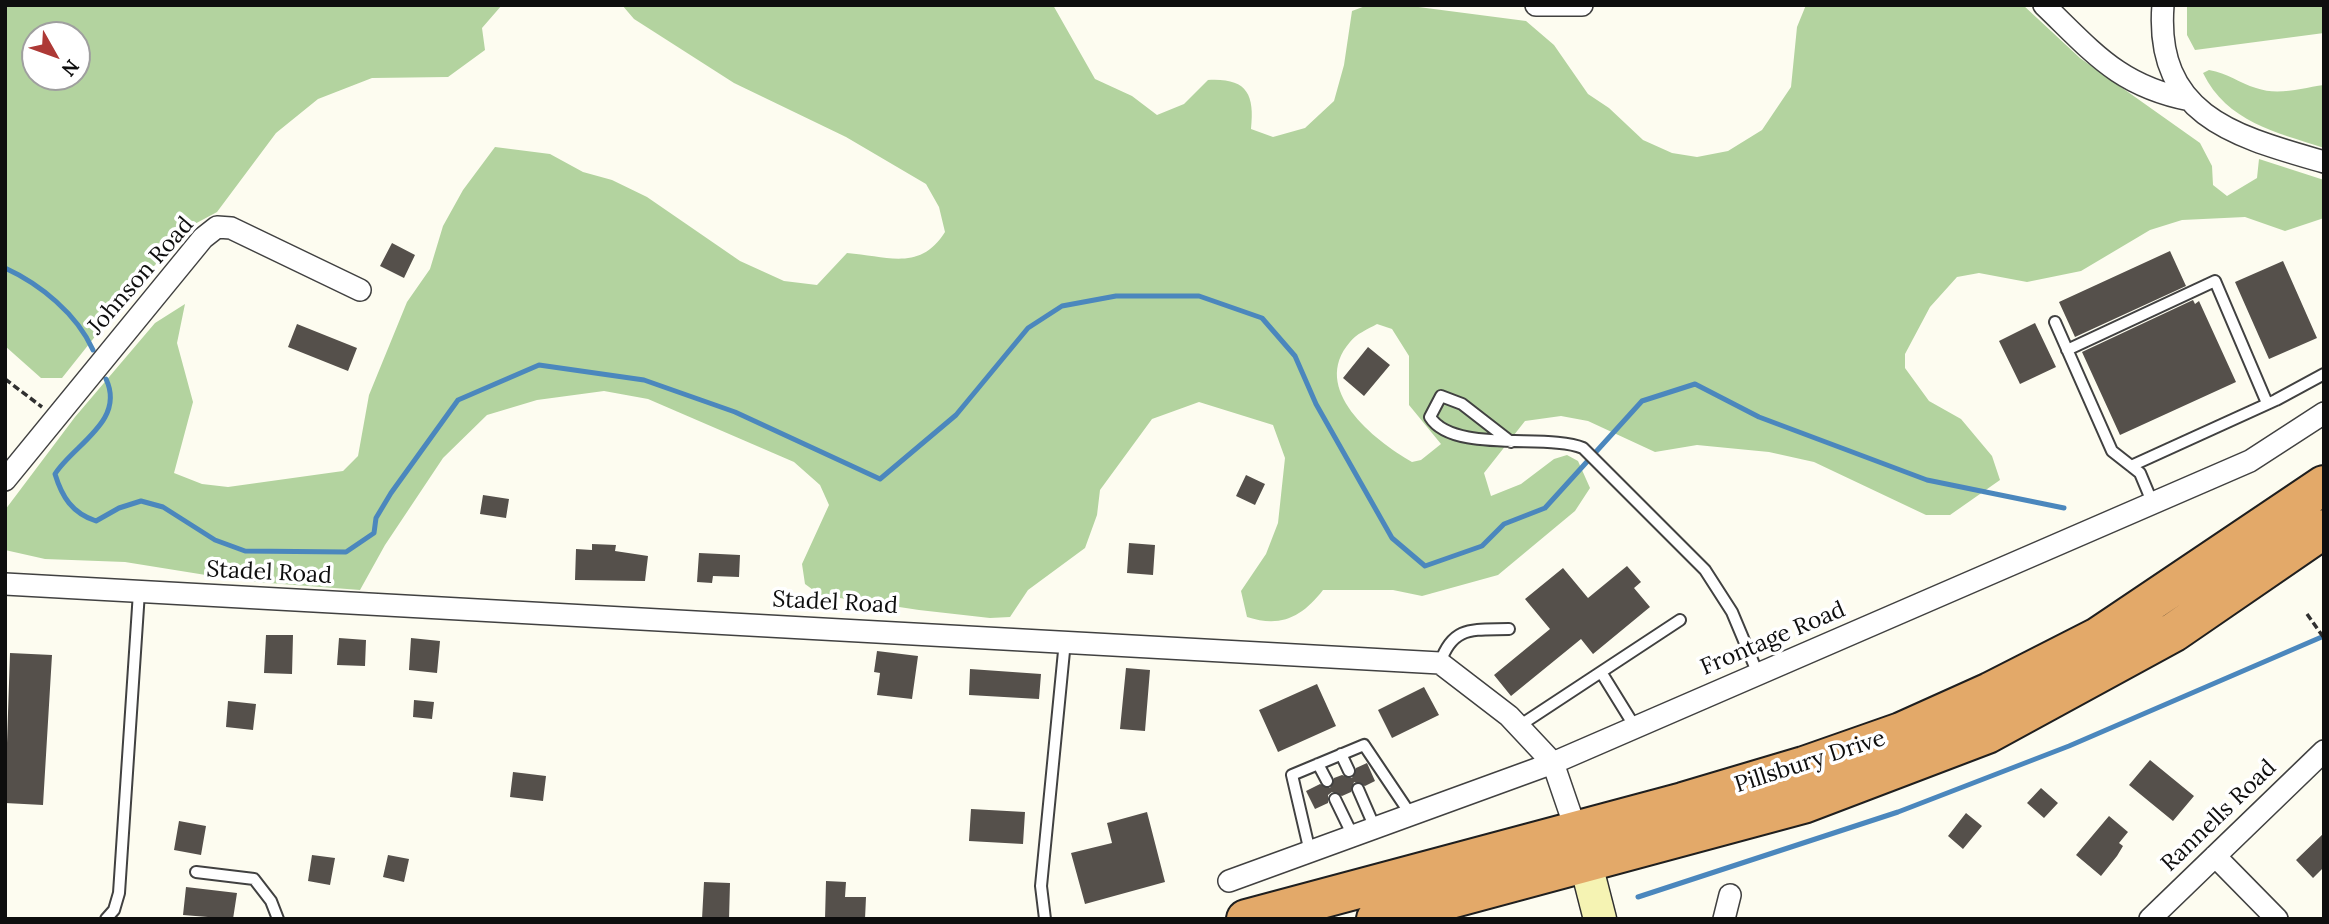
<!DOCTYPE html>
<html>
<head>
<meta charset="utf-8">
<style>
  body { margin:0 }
  #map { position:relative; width:2329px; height:924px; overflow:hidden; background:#fdfcf0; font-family:Lora,serif }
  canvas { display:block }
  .frame { position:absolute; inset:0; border:7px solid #0e0e0e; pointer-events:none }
  .north { position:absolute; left:21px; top:21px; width:70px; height:70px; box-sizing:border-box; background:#fff; border:2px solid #9f9f9f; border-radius:50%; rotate:130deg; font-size:19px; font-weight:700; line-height:28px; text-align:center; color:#0e0e0e }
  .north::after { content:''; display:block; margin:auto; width:24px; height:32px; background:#ad3936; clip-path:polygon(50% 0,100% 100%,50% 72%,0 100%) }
</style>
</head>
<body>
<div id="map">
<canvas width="2329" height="924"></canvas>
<div class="frame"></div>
<div class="north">N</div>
</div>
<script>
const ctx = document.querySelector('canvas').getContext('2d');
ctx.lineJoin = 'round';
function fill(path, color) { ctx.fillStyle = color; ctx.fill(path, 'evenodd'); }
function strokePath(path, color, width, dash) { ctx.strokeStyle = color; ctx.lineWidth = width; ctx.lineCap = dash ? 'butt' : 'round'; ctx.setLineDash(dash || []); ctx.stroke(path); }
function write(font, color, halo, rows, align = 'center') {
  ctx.font = font + ' Lora,serif'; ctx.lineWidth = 7; ctx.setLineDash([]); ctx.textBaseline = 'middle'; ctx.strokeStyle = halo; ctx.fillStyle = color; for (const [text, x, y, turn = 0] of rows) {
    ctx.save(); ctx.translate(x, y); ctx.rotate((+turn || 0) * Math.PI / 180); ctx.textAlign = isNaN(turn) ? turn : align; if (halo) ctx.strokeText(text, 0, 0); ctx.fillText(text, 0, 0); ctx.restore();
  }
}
const forest = new Path2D(`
  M5 5H502L482 28 485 50 448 77 372 78 318 99 276 133 217 212 191 226 132 290 62 378H41L5 346ZM35 35H77V77H35Z
  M622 5H1053L1095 79 1132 96 1157 115 1184 104 1208 80C1246 78 1255 93 1251 129L1273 137 1305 128 1334 101 1344 65 1352 11 1368 5H1403L1526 21 1554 45 1588 94 1609 108 1643 140 1672 153 1697 157 1728 151 1762 130 1791 87 1797 27 1806 5H2023L2080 58 2200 143 2212 166 2213 185 2227 196 2257 178 2259 159 2324 180V218L2285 231 2245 217 2182 220 2150 230 2081 271 2027 282 1979 273 1957 277 1930 307 1905 354V368L1929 401 1961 419 1992 456 2000 480 1950 515H1926L1814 462 1769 452 1697 445 1655 452 1588 421 1561 416 1525 421 1484 473 1491 496 1521 484 1554 459 1567 455 1578 461 1590 488 1575 511 1498 575 1422 596 1393 590H1323C1302 617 1281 628 1247 617L1241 591 1266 554 1278 523 1285 458 1273 425 1199 402 1152 419 1100 490 1097 515 1085 548 1028 590 1010 617 990 618 919 610 820 595 805 584 802 564 829 505 820 485 794 462 648 399 604 391 537 400 487 415 443 458 385 545 360 590 243 581 125 562 45 559 5 550V510L75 417 155 323 185 304 177 343 193 402 174 473 202 484 228 487 343 471 358 456 369 395 407 302 430 269 443 226 463 190 495 147 550 154 583 172 612 180 647 197 740 261 784 281 817 285 847 253C887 256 920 272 945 232L939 207 926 184 846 137 734 83 634 19ZM1377 324 1392 329 1409 356V405L1441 444 1421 460 1412 462C1374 440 1309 389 1350 342 1356 334 1368 329 1377 324Z
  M2187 5H2324V33L2195 50 2187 35Z
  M2209 70C2228 73 2239 83 2256 88 2278 96 2302 88 2324 85V148C2276 132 2227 122 2203 73Z`);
const stream = new Path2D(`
  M5 268C40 284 77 314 93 350
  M106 379C126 421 73 445 55 474 62 497 72 513 96 521L119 508 141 501 163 507 215 540 245 551 346 552 374 533 376 518 391 493 458 400 539 365 644 380 735 412 880 479 956 415 1028 328 1062 306 1116 296H1199L1262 318 1295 356 1316 404 1392 538 1425 566 1482 546 1504 524 1545 508 1642 401 1695 384 1759 417 1927 480 2064 508
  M1638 897 1898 812 2069 746 2324 636`);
const building = new Path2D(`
  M392 243 415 255 404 278 380 266Z
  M2170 251 2186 286 2075 337 2059 302Z
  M2283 261 2317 338 2269 359 2235 282Z
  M2193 300 2195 304 2199 301 2236 382 2120 435 2082 352Z
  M2035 323 2056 367 2020 384 1999 341Z
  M297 324 357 348 348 371 288 347Z
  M1368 347 1390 365 1364 396 1343 378Z
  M1246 475 1265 484 1255 505 1236 496Z
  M483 495 509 499 506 518 480 514Z
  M1129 543 1155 545 1153 575 1127 573Z
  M592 544 616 545 615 551 648 556 645 581 575 580 576 549 592 550Z
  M699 553 740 555 739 577 713 576 712 583 697 582Z
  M1627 566 1641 582 1634 588 1650 607 1593 654 1581 639 1511 696 1494 675 1550 629 1525 599 1563 568 1588 598Z
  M266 635H293L292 674 264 673Z
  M339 638 366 640 365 666 337 665Z
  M411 638 440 641 437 673 409 670Z
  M877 651 918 656 912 699 877 695 880 673 874 672Z
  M10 653 52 655 43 805 5 803Z
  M1126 668 1150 670 1145 731 1120 729Z
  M970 669 1041 674 1039 699 969 695Z
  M1317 684 1336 726 1278 752 1259 710Z
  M1424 687 1439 715 1392 738 1378 710Z
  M414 700 434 702 432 719 413 717Z
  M228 701 256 704 253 730 226 727Z
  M2150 760 2194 796 2173 821 2129 785Z
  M1367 763 1375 781 1365 786 1354 782 1351 792 1342 796 1332 792 1328 795V803L1315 809 1306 791 1320 784 1330 788 1334 778 1342 775 1352 778 1356 768Z
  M513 772 546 776 543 801 510 797Z
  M2041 788 2058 803 2044 818 2027 803Z
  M971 809 1025 812 1023 844 969 841Z
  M1147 812 1165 882 1085 904 1071 853 1112 843 1107 823Z
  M1966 813 1982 826 1963 849 1948 836Z
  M2109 816 2128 832 2119 843 2123 846 2117 856 2101 876 2076 855Z
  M179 821 206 826 201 855 174 850Z
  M2324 833V867L2313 878 2296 860Z
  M312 855 335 858 330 885 308 881Z
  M388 855 409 859 404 882 383 877Z
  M826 881 846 882 845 897H866L865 919H825Z
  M704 882 730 883 729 919H702Z
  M186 887 237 893 233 919 183 915Z`);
const path = new Path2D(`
  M5 379 42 407
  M2307 614 2324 638`);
const lane = new Path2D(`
  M2055 322 2112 451 2140 473 2153 504
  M2067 350 2215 281 2267 403
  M1511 442 1462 404 1441 396 1430 417C1453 454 1549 433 1583 448L1705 570 1732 612 1758 674
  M2131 466 2276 400 2324 374
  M1440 663C1453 625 1473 630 1509 629
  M1519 726 1601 672
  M1635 727 1601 672 1680 620
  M1341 754 1349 771
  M1318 764 1327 781
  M1358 789 1375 828
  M1335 799 1353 836
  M1310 852 1292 775 1364 745 1411 815
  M196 872 254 879 271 901 278 919
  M106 919 114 910 119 893 139 592
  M1045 919 1041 886 1065 641`);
const street = new Path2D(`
  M1536 5H1582
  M2044 5C2094 53 2119 86 2190 100
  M2163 5C2154 117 2238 137 2324 162
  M5 480 203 238 217 227 231 228 360 290
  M5 584 1440 663 1509 716 1553 763 1576 830
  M2215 856 2277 919
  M1229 881 1553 763 2250 461 2324 413
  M1724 919 1730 895
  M2150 919 2324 751`);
const secondary = new Path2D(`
  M1580 841 1600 919`);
const highway = new Path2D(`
  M1246 919 1683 802 1804 766 1901 732 1990 692 2098 637 2324 485
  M1376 919 1803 804 1987 734 2174 632 2324 529`);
const streetNames = [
  ["Johnson Road",141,276,-49],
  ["Stadel Road",269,573,3],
  ["Stadel Road",835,603,3],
  ["Frontage Road",1773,639,-23],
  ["Pillsbury Drive",1810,762,-18],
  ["Rannells Road",2219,816,-44]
];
fill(forest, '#b3d39f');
strokePath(stream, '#4b87bd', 5);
fill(building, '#55504b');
strokePath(lane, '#414141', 14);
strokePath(street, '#414141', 24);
strokePath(secondary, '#303030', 35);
strokePath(highway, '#1f1f1f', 42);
strokePath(path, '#303030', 3.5, [7, 3.5]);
strokePath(lane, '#fff', 10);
strokePath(street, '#fff', 21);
strokePath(secondary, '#f5f3b3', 32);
strokePath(highway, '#e3a969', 38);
write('23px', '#0e0e0e', '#fff', streetNames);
</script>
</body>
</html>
